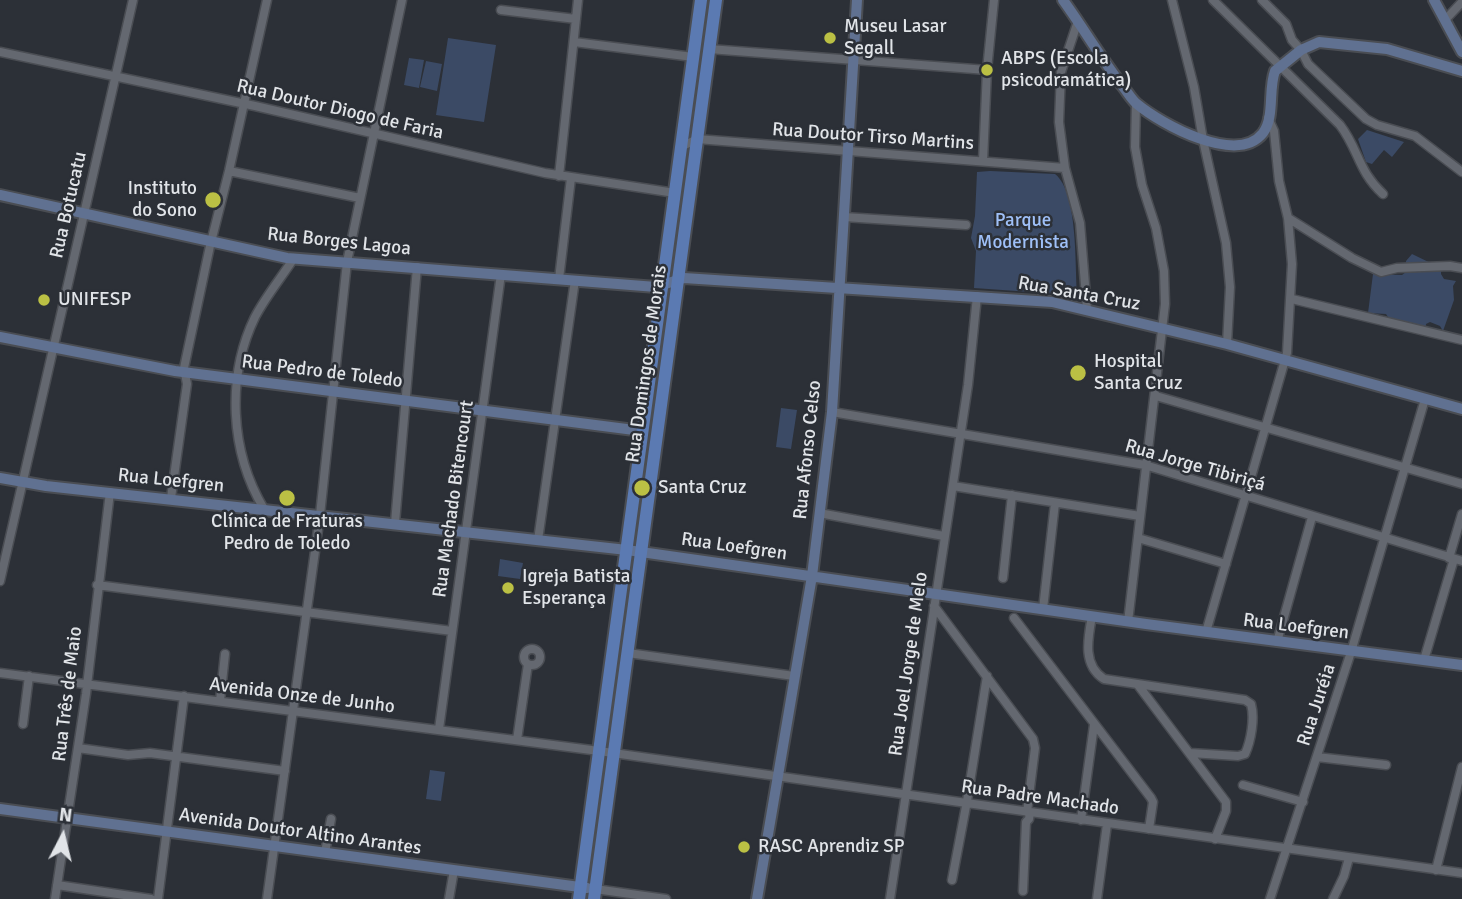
<!DOCTYPE html>
<html>
<head>
<meta charset="utf-8">
<style>
  body { margin:0 }
  #map { position:relative; width:1462px; height:899px; overflow:hidden; background:#2c3037; font-family:Signika,sans-serif }
  canvas { display:block }
  .north { position:absolute; left:28px; top:801px; width:70px; height:70px; -webkit-text-stroke:5px #2c3037; paint-order:stroke; rotate:7deg; font-size:19px; font-weight:700; line-height:28px; text-align:center; color:#e1e4e8 }
  .north::after { content:''; display:block; margin:auto; width:24px; height:32px; background:#e1e4e8; clip-path:polygon(50% 0,100% 100%,50% 72%,0 100%) }
</style>
</head>
<body>
<div id="map">
<canvas width="1462" height="899"></canvas>
<div class="north">N</div>
</div>
<script>
const ctx = document.querySelector('canvas').getContext('2d');
ctx.lineJoin = 'round';
function fill(path, color) { ctx.fillStyle = color; ctx.fill(path, 'evenodd'); }
function strokePath(path, color, width, dash) { ctx.strokeStyle = color; ctx.lineWidth = width; ctx.lineCap = dash ? 'butt' : 'round'; ctx.setLineDash(dash || []); ctx.stroke(path); }
function write(font, color, halo, rows, align = 'center') {
  ctx.font = font + ' Signika,sans-serif'; ctx.lineWidth = 5; ctx.setLineDash([]); ctx.textBaseline = 'middle'; ctx.strokeStyle = halo; ctx.fillStyle = color; for (const [text, x, y, turn = 0] of rows) {
    ctx.save(); ctx.translate(x, y); ctx.rotate((+turn || 0) * Math.PI / 180); ctx.textAlign = isNaN(turn) ? turn : align; if (halo) ctx.strokeText(text, 0, 0); ctx.fillText(text, 0, 0); ctx.restore();
  }
}
const green = new Path2D(`
  M448 38 496 45 484 122 436 115Z
  M409 58 424 60 419 88 404 85Z
  M426 61 442 64 437 91 420 87Z
  M1367 130 1404 142 1392 157 1384 150 1372 164 1366 162 1358 139Z
  M990 171 1055 174C1078 192 1075 264 1077 293L1073 295 974 288 976 251 971 238 975 216 977 172Z
  M1412 254 1441 268V274L1444 279 1456 281 1453 286 1454 300 1443 331 1440 326 1430 322 1426 324 1425 335 1388 326V317L1386 314 1368 313 1373 274 1402 275 1406 272V261Z
  M781 408 797 410 791 449 776 447Z
  M500 559 523 563 520 579 498 576Z
  M630 566H633L609 741 607 740Z
  M430 770 445 772 441 801 426 799Z`);
const street = new Path2D(`
  M1172 0 1194 87 1203 140 1226 243 1230 287 1227 344
  M1213 0 1340 125C1359 150 1358 171 1383 194
  M1262 0 1286 24 1292 40 1301 50 1308 64 1366 119 1377 125 1415 136 1462 172
  M501 10 576 19
  M1445 20 1462 2
  M1078 21 1061 72 1059 122 1065 168 1080 223 1087 309
  M574 42 693 57
  M709 49 987 70
  M0 52 255 106 545 173 675 193
  M681 147 697 139 1065 168
  M983 161 987 70 994 0
  M229 171 360 198
  M559 176 578 0
  M844 217 966 225
  M1288 218 1352 258 1381 272 1397 268 1450 266 1462 268
  M559 279 571 178
  M1292 299 1462 340
  M1156 396 1462 484
  M832 412 1145 465 1462 561
  M953 486 1140 516
  M171 498 187 384 184 368 210 246 229 171 267 0
  M264 509C230 452 226 377 255 317 266 296 281 278 294 258
  M819 513 944 536
  M395 523 417 267
  M1138 538 1226 564
  M538 540 575 280
  M1449 558 1462 514
  M1003 578 1012 495
  M0 581 133 0
  M97 585 452 631
  M934 606 1033 739 1035 748 1027 812
  M1043 609 1055 503
  M1092 616C1088 638 1082 665 1104 679L1245 700 1251 704C1255 718 1251 741 1245 754L1238 756 1190 753
  M1014 618 1151 798 1153 802 1149 829
  M1128 622 1165 304 1164 271 1156 228 1142 185 1135 147 1136 104
  M1206 632 1287 353 1292 264 1288 218 1279 181 1274 131 1268 118
  M1277 642 1312 517
  M524 657a8 8 0 1 1 16 0a8 8 0 1 1-16 0Z
  M628 653 794 676
  M1424 660 1454 559
  M0 673 599 751 1462 873
  M1138 685 1226 802V811L1215 839
  M220 701 225 654
  M23 724 29 676
  M439 729 501 274
  M517 740 528 664
  M78 748 128 755 150 753 285 771
  M1317 757 1386 765
  M1243 785 1303 802
  M1081 820 1094 725
  M325 853 331 819
  M1436 870 1462 767
  M952 880 967 801 987 676
  M57 885 151 899
  M595 889 666 899
  M1023 891 1026 822 1029 819 1030 813
  M55 899 86 694 110 492
  M158 899 184 696
  M267 899 320 515 347 262 402 0
  M449 899 454 870
  M890 899 968 385 977 296
  M1097 899 1107 824
  M1270 899 1351 652 1425 399
  M1333 899 1344 876 1349 858`);
const secondary = new Path2D(`
  M1063 0C1084 29 1102 60 1124 88 1128 93 1132 100 1137 104 1161 124 1237 166 1263 133 1275 117 1268 90 1275 71L1301 50 1319 42 1387 49 1462 71
  M1434 0 1462 52
  M0 195 287 258 656 287 684 278 1052 302 1227 344 1462 409
  M0 337 175 371 642 431
  M0 478 46 486 627 550 1146 624 1462 665
  M0 809 587 888
  M757 899 812 576 832 412 857 0`);
const primary = new Path2D(`
  M579 899 701 0
  M594 899 716 0`);
const markers = [
  [830,38,7,"#bbc044"],
  [987,70,7,"#bbc044"],
  [213,200,9,"#bbc044"],
  [44,300,7,"#bbc044"],
  [1078,373,9,"#bbc044"],
  [642,488,9,"#bbc044"],
  [287,498,9,"#bbc044"],
  [508,588,7,"#bbc044"],
  [744,847,7,"#bbc044"]
];
const poiNames = [
  ["Museu Lasar",844,27],
  ["Segall",844,49],
  ["ABPS (Escola",1001,59],
  ["psicodramática)",1001,81],
  ["Instituto",197,189,"right"],
  ["do Sono",197,211,"right"],
  ["UNIFESP",58,300],
  ["Hospital",1094,362],
  ["Santa Cruz",1094,384],
  ["Santa Cruz",658,488],
  ["Clínica de Fraturas",287,522,"center"],
  ["Pedro de Toledo",287,544,"center"],
  ["Igreja Batista",522,577],
  ["Esperança",522,599],
  ["RASC Aprendiz SP",758,847]
];
const streetNames = [
  ["Rua Doutor Diogo de Faria",340,110,13],
  ["Rua Doutor Tirso Martins",873,137,4],
  ["Rua Botucatu",69,205,-77],
  ["Rua Borges Lagoa",339,242,6],
  ["Rua Santa Cruz",1079,294,10],
  ["Rua Domingos de Morais",647,364,-82],
  ["Rua Pedro de Toledo",322,372,7],
  ["Rua Afonso Celso",808,450,-84],
  ["Rua Jorge Tibiriçá",1195,466,16],
  ["Rua Loefgren",171,481,6],
  ["Rua Machado Bitencourt",454,499,-82],
  ["Rua Loefgren",734,547,8],
  ["Rua Loefgren",1296,627,7],
  ["Rua Joel Jorge de Melo",909,664,-82],
  ["Rua Três de Maio",68,694,-83],
  ["Avenida Onze de Junho",302,696,7],
  ["Rua Juréia",1317,705,-72],
  ["Rua Padre Machado",1040,798,8],
  ["Avenida Doutor Altino Arantes",300,832,8]
];
const parkNames = [
  ["Parque",1023,221],
  ["Modernista",1023,243]
];
fill(green, '#3b4a65');
strokePath(street, '#4a4d53', 11);
strokePath(secondary, '#4a4d53', 14);
strokePath(primary, '#4a4d53', 16);
strokePath(street, '#646870', 8);
strokePath(secondary, '#607191', 10);
strokePath(primary, '#5b7ab2', 12);
for (const [x, y, r, color] of markers) { const dot = new Path2D(); dot.arc(x, y, r, 0, 2 * Math.PI); ctx.fillStyle = color; ctx.fill(dot); strokePath(dot, '#2c3037', 2.5); }
write('19px', '#e1e4e8', '#2c3037', poiNames, 'left');
write('19px', '#e1e4e8', '#2c3037', streetNames);
write('19px', '#9fc0f8', '#2c3037', parkNames);
</script>
</body>
</html>
